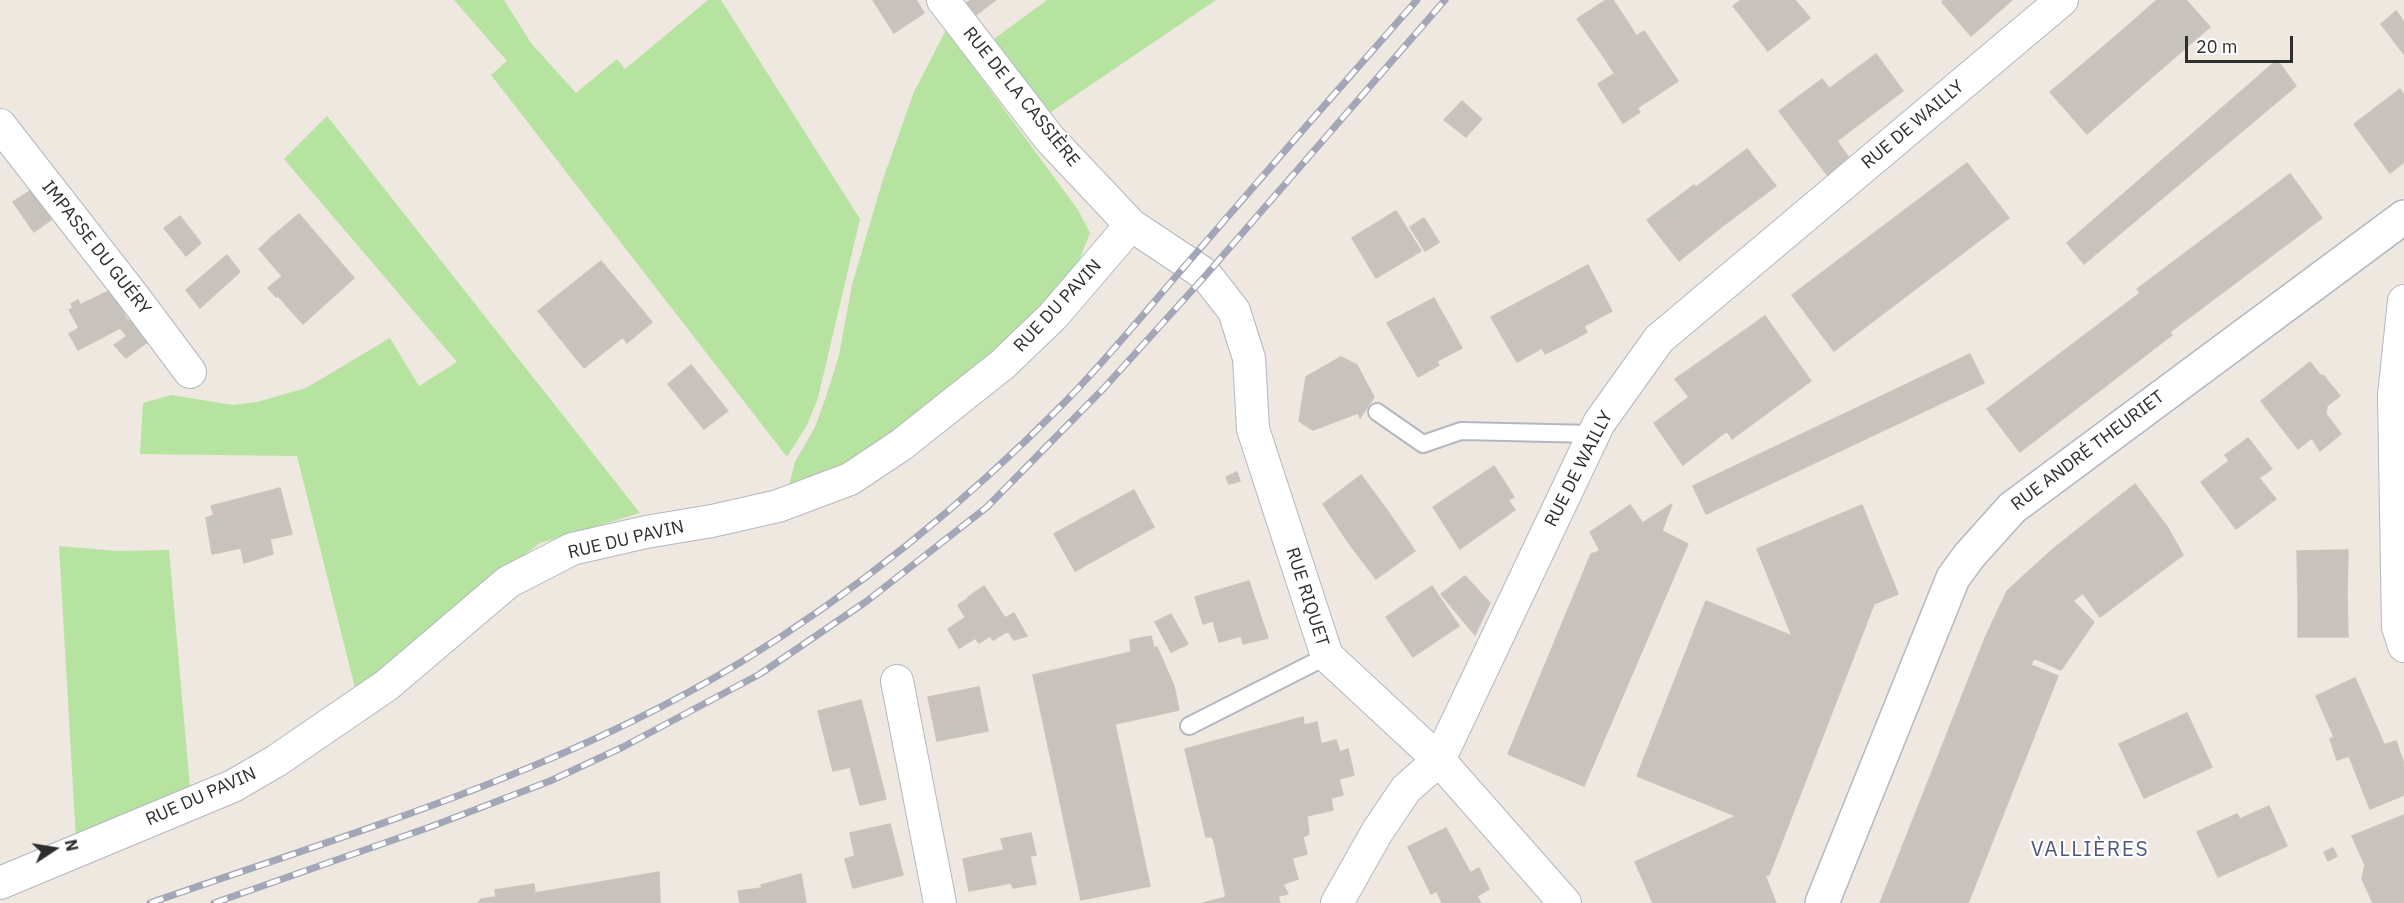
<!DOCTYPE html>
<html>
<head>
<meta charset="utf-8">
<style>
  body { margin:0 }
  #map { position:relative; width:2404px; height:903px; overflow:hidden; background:#eee8e1; font-family:"IBM Plex Sans",sans-serif }
  canvas { display:block }
  .north { position:absolute; left:24px; top:819px; width:60px; height:60px; -webkit-text-stroke:4px #fff; paint-order:stroke; rotate:78deg; font-size:16px; font-weight:700; line-height:24px; text-align:center; color:#2e2e2e }
  .north::after { content:''; display:block; margin:auto; width:21px; height:27px; background:#2e2e2e; clip-path:polygon(50% 0,100% 100%,50% 72%,0 100%) }
  .scale { position:absolute; left:2185px; top:36px; width:108px; height:27px; box-sizing:border-box; border:3px solid #2e2e2e; border-top:0; padding-left:8px; font-size:18px; line-height:21px; white-space:nowrap; color:#2e2e2e; -webkit-text-stroke:4px #fff; paint-order:stroke }
</style>
</head>
<body>
<div id="map">
<canvas width="2404" height="903"></canvas>
<div class="north">N</div>
<div class="scale">20 m</div>
</div>
<script>
const ctx = document.querySelector('canvas').getContext('2d');
ctx.lineJoin = 'round';
function fill(path, color) { ctx.fillStyle = color; ctx.fill(path, 'evenodd'); }
function strokePath(path, color, width, dash) { ctx.strokeStyle = color; ctx.lineWidth = width; ctx.lineCap = dash ? 'butt' : 'round'; ctx.setLineDash(dash || []); ctx.stroke(path); }
function write(font, color, halo, rows, align = 'center') {
  ctx.font = font + ' "IBM Plex Sans",sans-serif'; ctx.lineWidth = 4.5; ctx.setLineDash([]); ctx.textBaseline = 'middle'; ctx.strokeStyle = halo; ctx.fillStyle = color; for (const [text, x, y, turn = 0] of rows) {
    ctx.save(); ctx.translate(x, y); ctx.rotate((+turn || 0) * Math.PI / 180); ctx.textAlign = isNaN(turn) ? turn : align; if (halo) ctx.strokeText(text, 0, 0); ctx.fillText(text, 0, 0); ctx.restore();
  }
}
const green = new Path2D(`
  M454 0H504L531 43 576 93 617 59 625 69 708 0H721L860 219 818 398 807 425 787 457 491 75 507 61Z
  M1047 0H1216L1042 118 987 44Z
  M946 30 1078 210 1090 233 1074 273 1028 328 840 473 788 489 795 462 815 427 826 397 839 355 852 285 883 179 914 92Z
  M327 116 640 513 540 543 450 611 356 692 297 456 140 454 143 403 171 395 233 405 257 402 306 388 390 338 419 386 457 362 284 159Z
  M59 546 117 551 169 550 190 788 76 839Z`);
const building = new Path2D(`
  M873 0H916L924 13 894 33Z
  M971 0H996L973 17 964 5Z
  M1606 0H1613L1636 35 1604 57 1577 19Z
  M1741 0H1795L1810 18 1768 51 1733 6Z
  M1944 0H2012L1971 36 1942 2Z
  M2157 0H2186L2210 27 2152 77 2117 35Z
  M2396 11 2404 22V54L2381 24Z
  M1644 31 1678 81 1637 108 1604 57Z
  M2117 35 2152 77 2087 134 2050 92Z
  M1876 54 1903 91 1858 125 1830 88Z
  M2277 60 2296 86 2084 264 2067 243Z
  M1614 74 1640 112 1623 123 1598 84Z
  M1822 79 1858 125 1837 141 1849 158 1828 176 1779 111Z
  M2400 89 2404 95V162L2390 173 2354 124Z
  M1462 101 1482 119 1466 137 1444 120Z
  M1747 149 1776 186 1724 225 1696 187Z
  M1967 163 2009 218 1834 351 1792 295Z
  M2290 174 2322 218 2170 332 2172 335 2020 452 1987 409 2140 293 2137 289Z
  M1694 185 1724 225 1679 261 1647 220Z
  M33 189 55 217 34 232 13 202Z
  M1396 211 1421 251 1376 278 1352 238Z
  M299 214 354 278 303 324 278 296 276 297 268 288 293 267 269 239Z
  M180 216 201 243 186 256 164 228Z
  M1424 218 1439 242 1425 251 1410 227Z
  M270 239 293 267 282 276 259 249Z
  M227 255 240 272 200 308 186 290Z
  M601 261 652 322 627 343 623 337 584 368 538 311Z
  M1588 265 1612 311 1584 326 1587 332 1567 343 1538 292Z
  M111 290 128 321 133 318 150 340 126 358 114 345 127 336 120 328 78 350 69 334 79 328 69 310 73 308 71 304 78 300 80 305Z
  M1538 292 1567 343 1545 354 1542 348 1517 362 1491 317Z
  M1434 298 1462 348 1437 361 1439 365 1418 377 1387 323Z
  M1765 316 1811 381 1732 439 1727 431 1683 465 1654 423 1689 397 1675 379Z
  M1970 354 1984 383 1706 514 1693 486Z
  M1341 357 1357 365 1374 397 1360 418 1358 413 1313 430 1299 421 1306 377Z
  M2310 362 2321 376 2323 375 2340 396 2327 406 2326 414 2341 434 2320 451 2312 438 2298 449 2261 401Z
  M691 365 728 411 704 429 668 384Z
  M2248 438 2272 469 2259 478 2276 499 2236 529 2201 482 2229 461 2225 455Z
  M1494 466 1514 497 1508 500 1515 510 1460 549 1433 507Z
  M1237 472 1240 481 1229 484 1226 477Z
  M1361 475 1389 513 1348 542 1323 504Z
  M2135 484 2168 528 2183 555 2100 617 2083 593 2073 601 2094 622 2061 670 2034 658 2031 665 2058 676 1968 903H1880L1985 638 2007 591 2053 549Z
  M280 488 292 534 270 539 273 554 244 563 241 548 212 554 206 518 214 515 211 506Z
  M1134 490 1154 527 1075 571 1054 534Z
  M1672 504 1662 531 1688 544 1584 786 1508 754 1591 554 1600 551Z
  M1630 505 1642 522 1600 551 1590 532Z
  M1862 505 1898 594 1874 604 1769 875H1765L1776 903H1653L1635 862 1736 816 1637 776 1706 601 1792 636 1757 549Z
  M1389 513 1415 551 1376 579 1348 542Z
  M2348 550 2347 594 2298 598 2297 551Z
  M1465 576 1490 603 1475 635 1441 594Z
  M1249 581 1268 638 1243 644 1241 636 1219 642 1213 621 1203 624 1195 597Z
  M984 586 1005 618 1014 613 1027 636 1014 640 1002 622 959 648 948 629 976 610 968 597Z
  M1432 586 1459 626 1413 657 1386 617Z
  M2347 594 2348 637H2298V598Z
  M969 598 976 610 965 617 958 605Z
  M1171 614 1188 644 1171 652 1155 622Z
  M1002 622 1008 631 993 640 990 636 979 643 975 638Z
  M1151 636 1154 648 1157 647 1174 686 1179 710 1115 724 1150 886 1081 900 1033 675 1131 652 1130 640Z
  M2355 678 2384 744 2337 760 2330 739 2334 737 2316 696Z
  M979 687 988 731 937 741 928 697Z
  M861 700 886 799 860 805 850 767 833 771 818 711Z
  M2187 713 2212 767 2144 798 2119 744Z
  M1303 717 1304 725 1317 722 1321 744 1336 740 1340 752 1348 749 1354 775 1339 779 1343 795 1331 798 1333 810 1307 816 1309 834 1303 837 1307 854 1292 858 1298 879 1283 884 1288 894 1278 896 1280 903H1203L1226 897 1214 841 1212 837H1206L1185 749Z
  M2396 741 2404 764V795L2370 809 2349 756Z
  M2269 806 2287 846 2218 877 2197 832 2237 814 2240 819Z
  M2404 815V903H2373L2362 879 2365 865 2352 836Z
  M890 824 903 875 853 888 845 859 855 856 850 833Z
  M1446 828 1470 872 1431 894 1408 847Z
  M1031 833 1036 855 1030 856 1036 884 1013 888 1011 883 969 891 963 859 1004 850 1001 839Z
  M2333 848 2337 856 2328 861 2324 852Z
  M1479 868 1489 889 1477 896 1481 903H1442L1437 892Z
  M659 872 660 903H478L481 899 496 897 495 890 534 884 535 893Z
  M801 874 806 903H740L738 891 762 888 761 885Z`);
const service = new Path2D(`
  M1377 412 1423 444 1461 431 1594 434
  M1189 726 1327 656`);
const minor = new Path2D(`
  M943 0 1049 138 1131 225 1206 275 1234 311 1249 358 1253 429 1327 656 1439 760 1565 903
  M0 125 134 297 190 372
  M2404 301 2394 395 2398 627 2404 646
  M897 681 940 903
  M0 883 233 786 276 761 387 685 508 582 572 549 646 532 712 521 778 506 850 479 901 445 1003 364 1053 316 1131 225
  M1337 903 1377 832 1406 789 1439 760 1599 423 1659 339 2062 0`);
const tertiary = new Path2D(`
  M1822 903 1953 578 1969 556 2012 508 2404 217`);
const rail = new Path2D(`
  M150 903C350 833 559 773 741 662 859 590 967 501 1064 403 1109 357 1149 307 1191 259 1266 172 1341 86 1417 0
  M214 903 430 827 550 781 623 747 760 674 867 601 987 507 1104 388 1206 275 1445 0`);
const streetNames = [
  ["RUE DE LA CASSIÈRE",1021,97,51],
  ["RUE DE WAILLY",1913,125,-40],
  ["IMPASSE DU GUÉRY",96,248,52],
  ["RUE DU PAVIN",1058,306,-47],
  ["RUE ANDRÉ THEURIET",2088,451,-37],
  ["RUE DE WAILLY",1579,469,-63],
  ["RUE DU PAVIN",626,540,-13],
  ["RUE RIQUET",1307,597,72],
  ["RUE DU PAVIN",201,797,-24]
];
const quarterNames = [
  ["VALLIÈRES",2090,850]
];
fill(green, '#b6e39f');
fill(building, '#c7c3bc');
strokePath(building, '#cac4ba', 1.5);
strokePath(service, '#b4b7c0', 20);
strokePath(minor, '#b4b7c0', 34);
strokePath(tertiary, '#b4b7c0', 36);
strokePath(service, '#fff', 16);
strokePath(minor, '#fff', 32);
strokePath(tertiary, '#fff', 33);
strokePath(rail, '#a3a6b7', 7);
strokePath(rail, '#fff', 4.5, [14]);
write('18px', '#2e2e2e', '#fff', streetNames);
ctx.letterSpacing = '1.5px';
write('21px', '#4e577e', '#fff', quarterNames);
ctx.letterSpacing = '0px';
</script>
</body>
</html>
